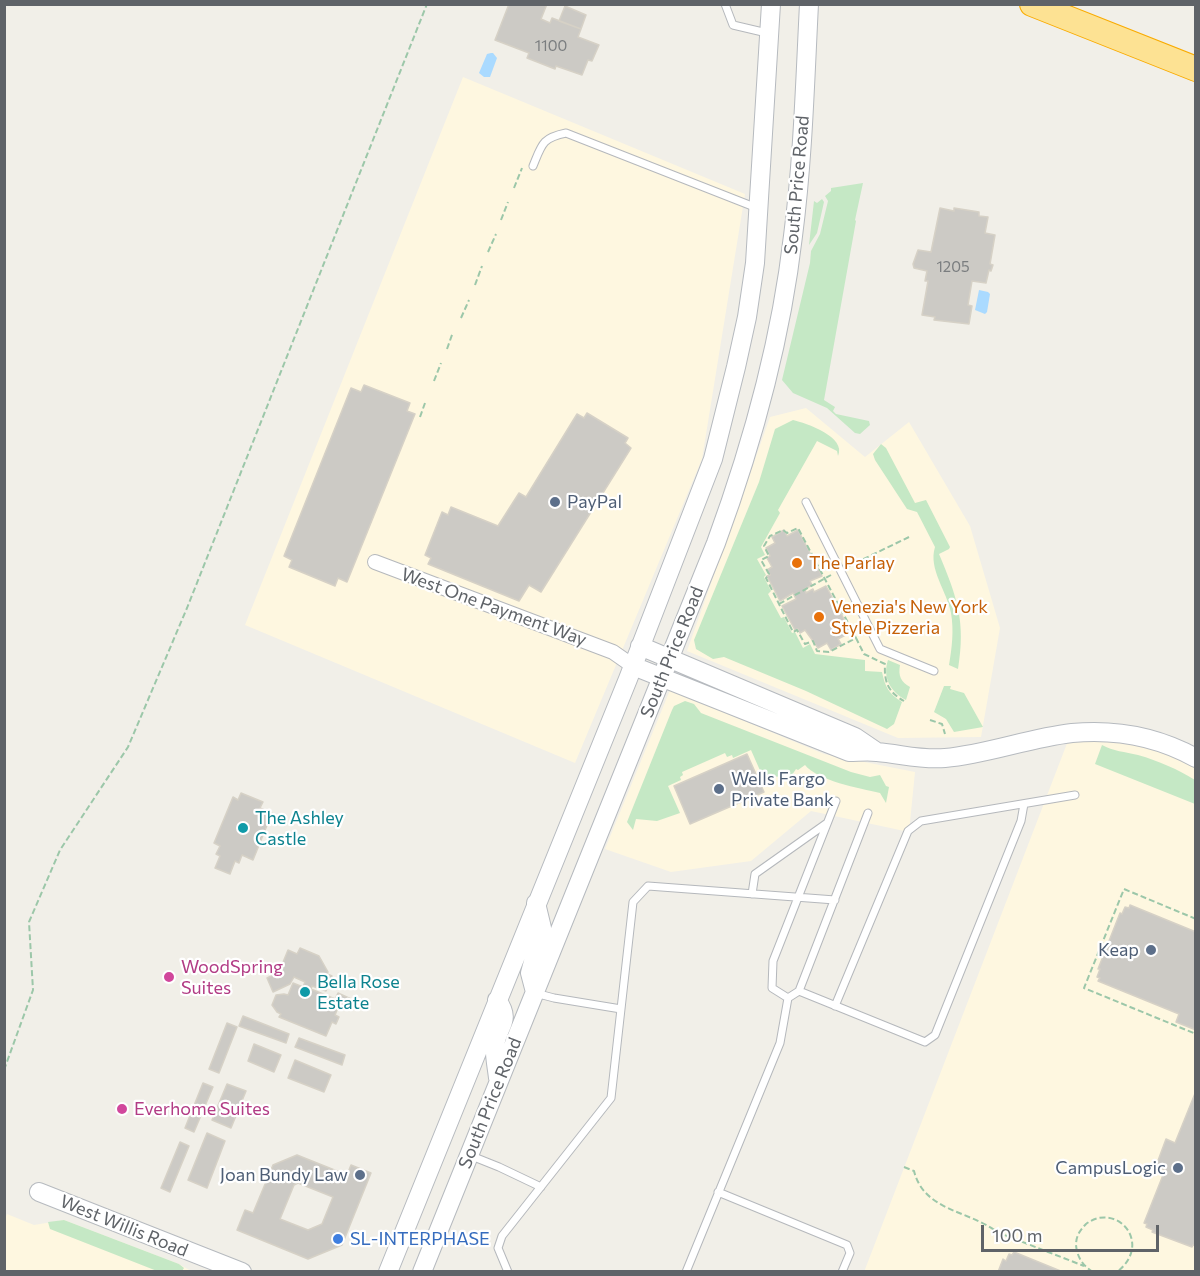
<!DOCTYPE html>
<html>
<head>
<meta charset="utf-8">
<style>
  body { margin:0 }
  #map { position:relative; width:1200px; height:1276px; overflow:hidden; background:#f1efe8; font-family:Commissioner,sans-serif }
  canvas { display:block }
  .frame { position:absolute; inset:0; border:6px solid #5f6368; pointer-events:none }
  .scale { position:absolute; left:981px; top:1225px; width:178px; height:27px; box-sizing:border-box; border:3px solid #5f6368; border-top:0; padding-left:8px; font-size:18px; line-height:21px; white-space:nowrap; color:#5f6368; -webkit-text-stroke:4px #fff; paint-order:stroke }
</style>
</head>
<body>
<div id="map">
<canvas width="1200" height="1276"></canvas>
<div class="frame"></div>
<div class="scale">100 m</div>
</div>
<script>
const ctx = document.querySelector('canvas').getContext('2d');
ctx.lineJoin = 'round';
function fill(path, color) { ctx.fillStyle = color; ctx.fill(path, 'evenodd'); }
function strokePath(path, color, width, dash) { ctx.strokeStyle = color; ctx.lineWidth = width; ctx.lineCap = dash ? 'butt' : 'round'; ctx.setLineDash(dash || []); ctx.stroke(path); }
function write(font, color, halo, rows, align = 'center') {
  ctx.font = font + ' Commissioner,sans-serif'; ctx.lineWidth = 4.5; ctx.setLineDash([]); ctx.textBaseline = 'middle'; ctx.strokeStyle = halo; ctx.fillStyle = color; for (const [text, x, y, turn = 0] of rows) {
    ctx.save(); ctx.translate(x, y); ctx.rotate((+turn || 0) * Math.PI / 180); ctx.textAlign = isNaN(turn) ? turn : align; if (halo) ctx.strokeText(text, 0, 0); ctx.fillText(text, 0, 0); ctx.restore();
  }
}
const commercial = new Path2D(`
  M463 77 745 194 702 459 575 763 245 625Z
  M806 408 865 457 909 422 970 526 1000 628 981 737 898 738 687 651 770 417Z
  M670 690 824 754 915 772 909 832 811 811 751 861 671 872 605 849Z
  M1117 732 1196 759 1195 1271 864 1272 1071 733Z
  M7 1214 34 1225 64 1220 179 1264 191 1271 5 1272 4 1221Z`);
const green = new Path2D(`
  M863 183 855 220 856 221 824 400 835 407 833 411 836 414 869 421 870 425 860 434 855 433 827 408 793 393 782 380 810 263 811 251 820 234 828 201 825 196 831 191V188Z
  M822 199 824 202 817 233 809 245 814 201 817 203Z
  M793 420C806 423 847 437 838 456L837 451 817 441 778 510 780 513 761 547 765 555 757 559 766 575 764 577 771 591 768 594 781 618 784 617 792 633 795 632 803 648 810 644 815 654 865 660V671L882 672C885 687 889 694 902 702L894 724 887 729 806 691 724 657 713 659 696 649 694 640 759 482 775 429Z
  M881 444 886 448 915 503 926 500 950 547 949 549 939 554C957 597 966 621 958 669L949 665C952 648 954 630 951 613 947 591 928 569 935 547L917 512 907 509 875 460 873 454Z
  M888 660 900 665C898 676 901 682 910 687L906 700C891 692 882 678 888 660Z
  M944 686H951L950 689 964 693 983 727 954 732 946 719 934 712Z
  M685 701 694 704 701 713 851 772 870 777 880 775 886 786 889 787 886 803 880 793C859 788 818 781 805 765L798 770 796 769 790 778 762 775 751 750 733 758 732 755 727 757 725 753 682 772 683 775 680 777 681 780 668 786 680 813 657 821 636 819 633 830 627 822 672 710 674 706Z
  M1102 745C1113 751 1125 752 1138 755 1159 761 1177 769 1195 780V804L1095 764Z
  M64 1220 179 1264 184 1268 182 1271H157L50 1229 48 1222Z`);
const water = new Path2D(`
  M491 53H493L497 58 490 77H484L479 73 487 54Z
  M979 290 988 292 990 294 987 312 985 314 975 310Z`);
const building = new Path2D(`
  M509 4H547L541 19 550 23 552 18 581 29 578 37 599 45 592 61 588 60 582 75 556 66 555 69 527 58 529 53 495 40Z
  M565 6 586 15 581 29 559 21Z
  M940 208 954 211V208L979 212V216L988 217 985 233 995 235 990 264 993 265 991 271 989 270 986 283 972 281 968 305 972 306 969 324 934 320 935 317 922 315 928 281H925L927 271 914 268 913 264 918 250 931 252Z
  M364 385 410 403 407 411 415 414 347 582 338 578 335 586 289 567 292 560 284 556 351 388 361 392Z
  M587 413 628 438 625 443 631 448 541 592 529 585 519 601 428 564 431 558 425 555 442 512 448 515 451 507 498 526 519 493 526 497 577 414 584 418Z
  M784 530 787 536 798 530 822 576 810 581 812 585 805 589 806 593 813 589 814 592 826 586 851 632 838 639 841 644 831 650 827 643 818 648 805 630 800 633 798 629 795 630 782 606 796 599 793 593 780 601 767 576 770 575 767 570 772 567 767 558 770 556 766 548 775 543 772 537Z
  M747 754 764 792 690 824 674 786Z
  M241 793 263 802 260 808 272 813 253 860 242 855 239 863 235 861 230 874 215 868 220 856 216 854 220 846 214 843 233 797 238 800Z
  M1130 905 1196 932V1030L1176 1022 1179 1014 1098 981 1100 978 1097 977 1100 969H1098L1120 913 1122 914 1125 907 1129 908Z
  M300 948 319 956 328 972 327 974 332 976 326 991 312 986 311 989 335 999 338 993 351 999 348 1006 340 1003 335 1015 339 1017 336 1024 332 1022 326 1036 279 1017 281 1014 277 1012 272 1005 276 995 284 994 288 995 293 983 303 987 305 982 294 977 290 984 273 992 267 978 279 972 288 950 297 954Z
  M243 1016 289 1034 286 1043 239 1026Z
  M227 1023 237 1027 219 1073 209 1069Z
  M299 1038 345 1055 342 1065 295 1047Z
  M254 1044 281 1055 274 1072 248 1061Z
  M295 1060 331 1075 324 1092 288 1078Z
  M203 1083 213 1087 194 1132 185 1128Z
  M227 1084 246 1091 231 1128 212 1120Z
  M1196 1091V1246L1193 1245 1192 1247 1152 1232 1153 1230 1146 1227 1147 1224 1144 1223 1165 1170 1156 1166 1166 1139 1175 1143Z
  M207 1133 225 1141 207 1188 188 1180Z
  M180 1142 189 1146 170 1192 161 1188Z
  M297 1155 347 1175 351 1165 371 1173 342 1245 308 1259 237 1230 245 1210 253 1213 273 1165ZM298 1183 333 1197 322 1224 308 1230 280 1219 294 1185Z
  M1014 1252 1063 1272H998L1003 1259 1006 1261 1009 1254 1012 1255Z`);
const path = new Path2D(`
  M514 188 522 168
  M501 220 508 202
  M488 252 496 234
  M475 285 482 266
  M461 318 469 300
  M447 349 453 332
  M434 381 441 363
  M420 417 425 403
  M847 567 909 537
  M779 604 831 575
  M856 638 798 528 787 533 783 530 770 536 764 546 769 556 761 560 769 574 766 578 793 632 797 630 805 644 813 641 817 651 829 652 856 638 864 654 885 664C884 682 888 692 904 701
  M930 720 942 724 945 734
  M1196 919 1124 889 1084 988 1196 1034
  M4 1070 33 990 29 922 60 850 128 747 187 608 427 4
  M904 1167 914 1171C924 1211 968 1210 997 1232L1084 1266
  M1093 1272C1083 1266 1077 1257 1076 1245 1076 1236 1080 1230 1086 1224 1116 1201 1154 1243 1117 1272`);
const lane = new Path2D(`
  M725 4 733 25 767 33
  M533 166C542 144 542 138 566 133L757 208
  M806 502 880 649 934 671
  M752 894 755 874 827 823
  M799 991 925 1042 935 1035 1021 821 1024 804
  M535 993 554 998 621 1009
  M788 998 772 988 773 961 836 801
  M835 1006 908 831 921 821 1075 795
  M469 1155 499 1167 541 1187
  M718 1192 847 1245 850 1253 842 1272
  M508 1272 498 1248 502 1236 611 1098 633 902 648 886 835 900
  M686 1272 780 1043 788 998 799 991 868 813`);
const street = new Path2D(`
  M375 562 613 652 633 666`);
const secondary = new Path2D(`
  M640 646 855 737 877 752
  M633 666 849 752C858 752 868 751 877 752 901 754 920 760 945 758 988 754 1029 738 1072 733 1115 729 1158 737 1196 758
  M535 992 530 973 542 928 536 903
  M497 1000C512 1021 498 1025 495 1045 494 1055 497 1068 498 1078
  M39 1192 242 1272
  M388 1272 628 679 713 459 736 367 747 317 755 263 771 4
  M422 1272 716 543C752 445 781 340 793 236 803 159 805 82 809 4`);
const highway = new Path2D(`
  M1032 4 1196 69`);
const markers = [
  [555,502,6,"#5c6f8a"],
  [797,563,6,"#e8710a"],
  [819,617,6,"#e8710a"],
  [719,789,6,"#5c6f8a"],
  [243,828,6,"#0f9aa8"],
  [1151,950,6,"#5c6f8a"],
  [169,977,6,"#d1479c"],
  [305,992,6,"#0f9aa8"],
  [122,1109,6,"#d1479c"],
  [1178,1168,6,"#5c6f8a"],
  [360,1175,6,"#5c6f8a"],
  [338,1239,6,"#3f7fe0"]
];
const numberNames = [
  ["1100",551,46],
  ["1205",953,267]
];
const streetNames = [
  ["South Price Road",797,185,-85],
  ["West One Payment Way",494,607,20],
  ["South Price Road",672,652,-68],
  ["South Price Road",490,1103,-68],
  ["West Willis Road",124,1226,22]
];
const serviceNames = [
  ["PayPal",567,502,"left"],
  ["Wells Fargo",731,779,"left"],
  ["Private Bank",731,800,"left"],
  ["Keap",1139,950],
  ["CampusLogic",1166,1168],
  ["Joan Bundy Law",348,1175]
];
const foodNames = [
  ["The Parlay",809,563],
  ["Venezia's New York",831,607],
  ["Style Pizzeria",831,628]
];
const cultureNames = [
  ["The Ashley",255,818],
  ["Castle",255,839],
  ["Bella Rose",317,982],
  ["Estate",317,1003]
];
const hotelNames = [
  ["WoodSpring",181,967],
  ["Suites",181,988],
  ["Everhome Suites",134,1109]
];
const shopNames = [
  ["SL-INTERPHASE",350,1239]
];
fill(commercial, '#fef7e0');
fill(green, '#c5e8c5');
fill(water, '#aadaff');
fill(building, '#cccac5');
strokePath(building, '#d6d1c6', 1.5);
strokePath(lane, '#b5b8bc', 9);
strokePath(street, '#b5b8bc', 16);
strokePath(secondary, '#b6babf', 20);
strokePath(highway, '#f9ab00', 26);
strokePath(path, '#9cc7a9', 2, [6, 3]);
strokePath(lane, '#fff', 7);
strokePath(street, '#fff', 14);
strokePath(secondary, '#fff', 18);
strokePath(highway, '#fde293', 24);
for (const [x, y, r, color] of markers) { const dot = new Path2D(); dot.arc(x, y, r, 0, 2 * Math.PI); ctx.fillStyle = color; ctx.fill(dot); strokePath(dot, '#fff', 2); }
write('15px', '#7a7d7f', null, numberNames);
write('18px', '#5f6368', '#fff', streetNames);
write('18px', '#4e5e75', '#fff', serviceNames, 'right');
write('18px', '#c56008', '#fff', foodNames, 'left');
write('18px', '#0d838f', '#fff', cultureNames, 'left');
write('18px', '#b23c85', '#fff', hotelNames, 'left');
write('18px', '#366cbe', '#fff', shopNames, 'left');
</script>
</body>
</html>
